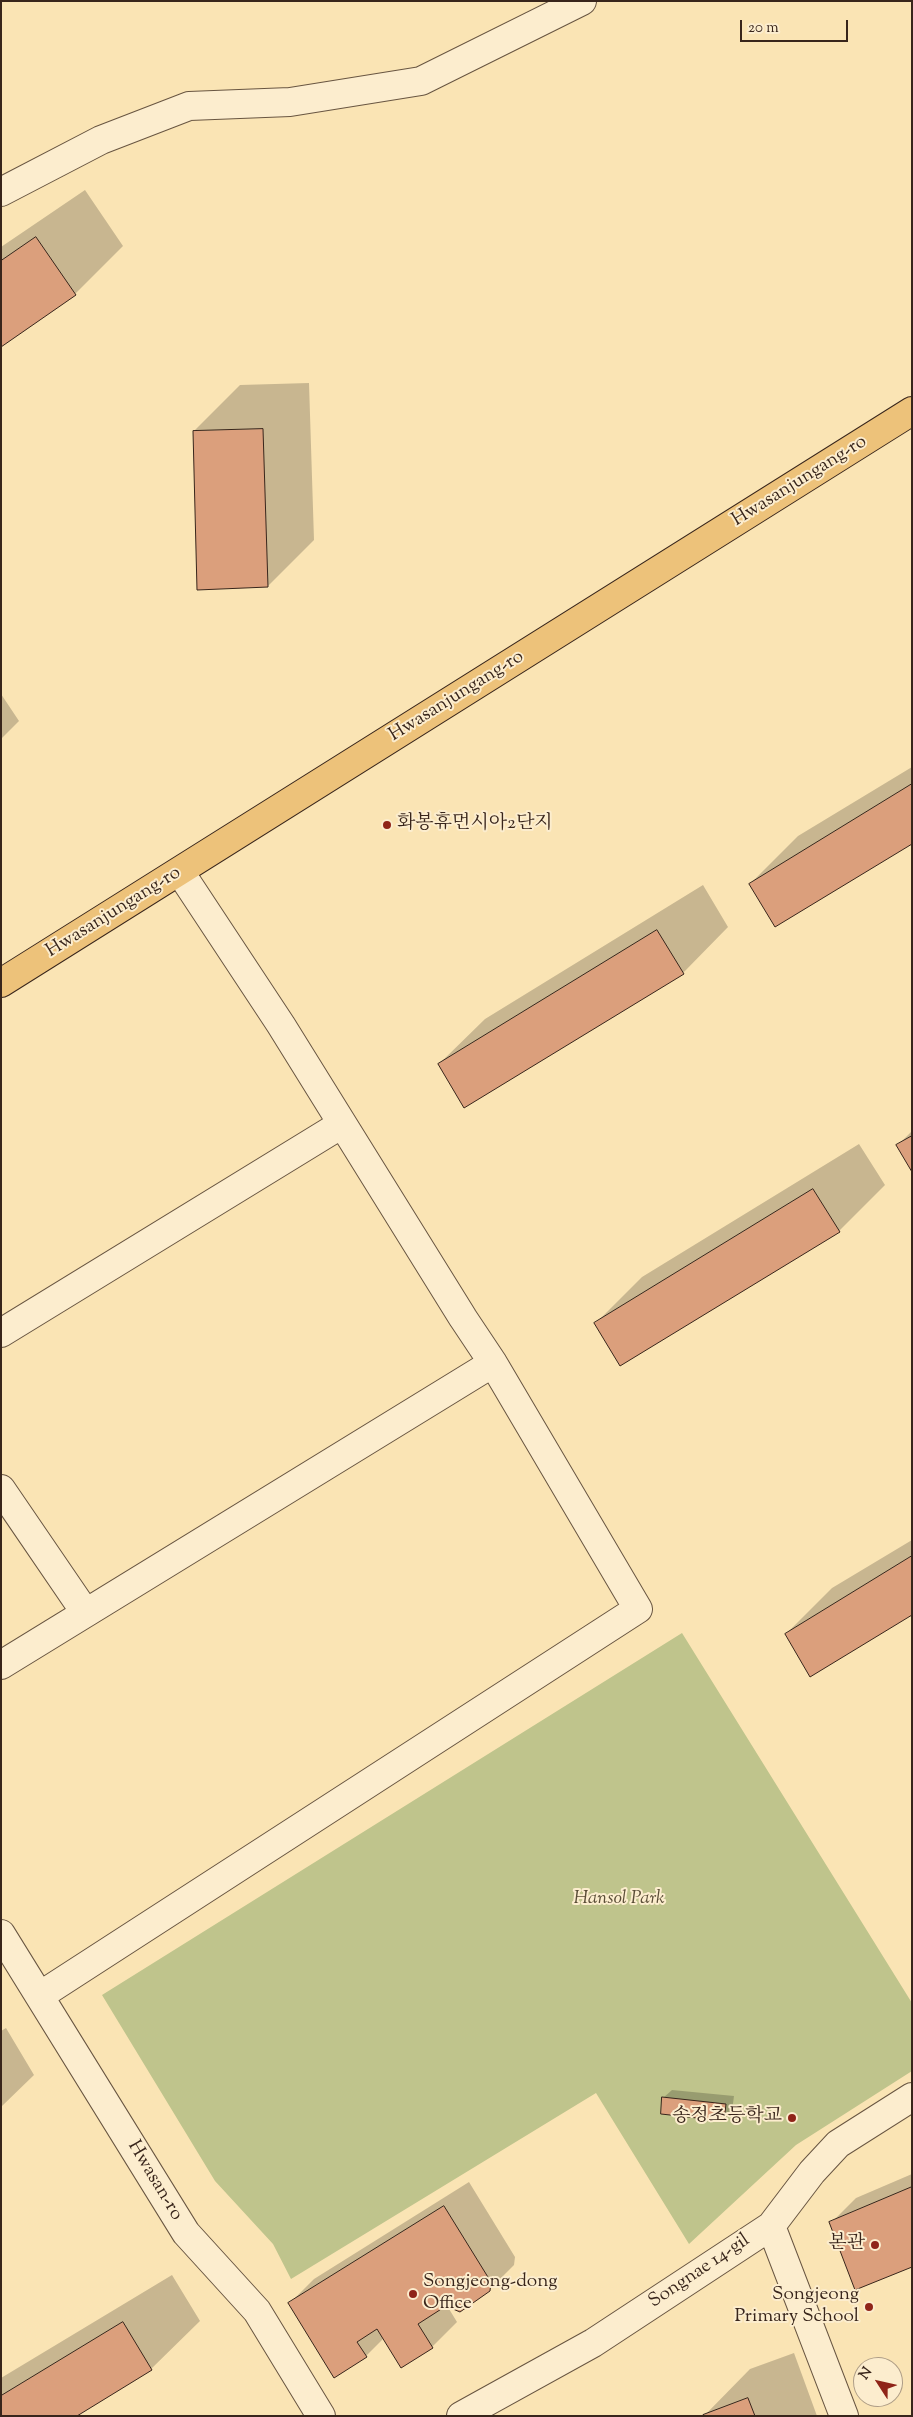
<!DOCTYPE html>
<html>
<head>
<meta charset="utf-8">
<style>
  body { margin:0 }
  #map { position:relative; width:913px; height:2417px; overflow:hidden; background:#fae4b4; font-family:"Sorts Mill Goudy",serif }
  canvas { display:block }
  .frame { position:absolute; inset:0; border:2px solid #38251b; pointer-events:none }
  .north { position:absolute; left:853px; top:2357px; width:50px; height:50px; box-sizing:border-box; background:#fcedce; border:1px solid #ae9d86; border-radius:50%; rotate:305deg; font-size:14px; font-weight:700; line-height:20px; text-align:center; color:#38251b }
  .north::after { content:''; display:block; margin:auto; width:18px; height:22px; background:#8f2418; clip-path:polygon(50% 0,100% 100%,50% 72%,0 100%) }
  .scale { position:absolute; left:740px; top:20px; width:108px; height:22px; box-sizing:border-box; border:2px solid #38251b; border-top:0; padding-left:6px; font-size:15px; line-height:18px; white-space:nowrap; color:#38251b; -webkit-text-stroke:4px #fcedce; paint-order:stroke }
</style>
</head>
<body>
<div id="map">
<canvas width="913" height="2417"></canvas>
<div class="frame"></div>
<div class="north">N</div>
<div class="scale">20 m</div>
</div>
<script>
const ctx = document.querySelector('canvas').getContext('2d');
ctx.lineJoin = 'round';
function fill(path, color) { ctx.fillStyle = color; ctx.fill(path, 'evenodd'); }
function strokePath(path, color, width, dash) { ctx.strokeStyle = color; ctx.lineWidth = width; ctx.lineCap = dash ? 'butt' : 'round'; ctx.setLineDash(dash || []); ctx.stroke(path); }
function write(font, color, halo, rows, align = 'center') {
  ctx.font = font + ' "Sorts Mill Goudy","Noto Serif KR",serif'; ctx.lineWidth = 4; ctx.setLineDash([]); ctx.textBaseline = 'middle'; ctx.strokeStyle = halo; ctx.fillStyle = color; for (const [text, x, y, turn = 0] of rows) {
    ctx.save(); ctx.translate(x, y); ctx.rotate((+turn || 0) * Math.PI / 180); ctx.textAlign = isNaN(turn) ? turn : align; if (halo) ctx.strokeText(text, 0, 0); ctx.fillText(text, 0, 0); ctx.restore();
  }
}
const green = new Path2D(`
  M682 1633 912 2003V2071L796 2145 689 2244 596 2093 291 2279 273 2244 215 2181 102 1995Z`);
const shadow = new Path2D(`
  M85 190 123 246 75 294 1 345V247Z
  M309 383 314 540 268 586 194 431 240 385Z
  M1 694 19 721 1 739Z
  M912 767V842L750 884 798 836Z
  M703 885 728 927 683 973 439 1064 485 1019Z
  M912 1131V1169L897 1146Z
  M859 1144 885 1185 839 1231 596 1323 642 1277Z
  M912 1540V1614L786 1634 832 1588Z
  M6 2028 34 2075 1 2107V2031Z
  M672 2090 734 2096 732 2111 724 2120 663 2098Z
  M912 2174V2266L831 2223 856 2198Z
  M469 2182 515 2257 514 2265 489 2290 446 2304 457 2322 432 2347 384 2338 366 2356 289 2304 314 2279Z
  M172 2275 200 2321 151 2369 1 2416V2378Z
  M794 2353 817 2416H704L750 2369Z`);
const building = new Path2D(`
  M36 237 76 295 1 347V261Z
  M263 429 268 587 197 590 193 431Z
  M912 784V844L775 927 749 884Z
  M657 930 684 974 464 1108 438 1064Z
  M912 1136V1172L896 1145Z
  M813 1189 840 1232 620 1366 594 1323Z
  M912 1556V1615L810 1677 785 1634Z
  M662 2097 726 2104 724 2121 661 2114Z
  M912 2187V2267L855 2290 829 2222Z
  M444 2206 491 2282 490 2291 460 2312 446 2306 418 2324 433 2348 401 2368 377 2329 357 2342 367 2357 334 2378 288 2303Z
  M123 2322 152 2370 77 2416H1V2396Z
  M748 2398 755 2416H703V2415Z`);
const minor = new Path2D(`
  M1 192 101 140 189 106 290 102 421 81 582 1
  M1 1333 342 1124
  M1 1489 85 1612
  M1 1665 493 1363
  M1 1934 186 2233 257 2311 321 2416
  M41 1995 638 1609 493 1363 463 1318 281 1025 180 872
  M771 2226 844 2416
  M461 2416 593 2343 771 2226 812 2172 838 2144 912 2097`);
const major = new Path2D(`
  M1 983 912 411`);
const markers = [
  [387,825,5,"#8f2418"],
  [792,2118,5,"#8f2418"],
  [875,2245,5,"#8f2418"],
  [413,2294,5,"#8f2418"],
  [869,2307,5,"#8f2418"]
];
const streetNames = [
  ["Hwasanjungang-ro",800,482,-32],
  ["Hwasanjungang-ro",457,697,-32],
  ["Hwasanjungang-ro",114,913,-32],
  ["Hwasan-ro",154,2181,59],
  ["Songnae 14-gil",700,2272,-34]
];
const poiNames = [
  ["화봉휴먼시아2단지",397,825,"left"],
  ["송정초등학교",782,2118],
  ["본관",865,2245],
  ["Songjeong-dong",423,2283,"left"],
  ["Office",423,2305,"left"],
  ["Songjeong",859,2296],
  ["Primary School",859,2318]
];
const parkNames = [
  ["Hansol Park",619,1900]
];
fill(green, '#bfc48c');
fill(shadow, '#0003');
fill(building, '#db9f7c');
strokePath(building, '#38251b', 1);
strokePath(minor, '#685541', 30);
strokePath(major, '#38251b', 30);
strokePath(minor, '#fcedce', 28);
strokePath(major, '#edc27a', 28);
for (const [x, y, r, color] of markers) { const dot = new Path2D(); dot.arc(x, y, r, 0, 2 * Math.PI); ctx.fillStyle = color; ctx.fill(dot); strokePath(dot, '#fcedce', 2); }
write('19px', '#38251b', '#fcedce', streetNames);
write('19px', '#38251b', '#fcedce', poiNames, 'right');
write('italic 19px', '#5a4d37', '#fcedce', parkNames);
</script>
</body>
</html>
